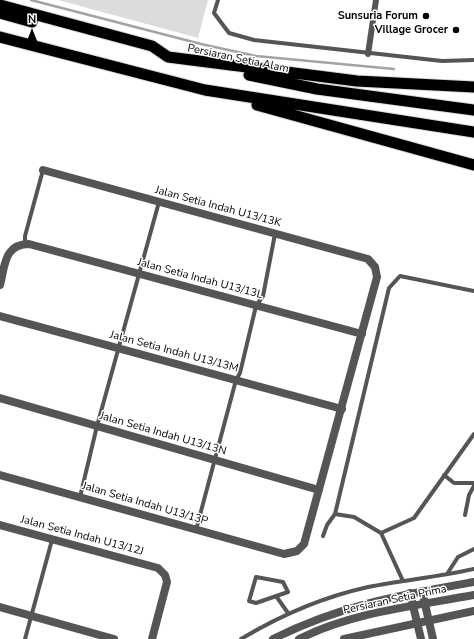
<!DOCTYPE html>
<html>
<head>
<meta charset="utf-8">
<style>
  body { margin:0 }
  #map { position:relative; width:474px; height:639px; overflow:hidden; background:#fff; font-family:"Nunito Sans",sans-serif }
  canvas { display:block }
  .north { position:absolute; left:12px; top:12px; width:40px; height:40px; -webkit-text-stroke:3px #fff; paint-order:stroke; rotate:0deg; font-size:11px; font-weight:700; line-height:16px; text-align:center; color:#000 }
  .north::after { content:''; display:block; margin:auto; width:14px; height:18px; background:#000; clip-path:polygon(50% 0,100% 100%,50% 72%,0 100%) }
</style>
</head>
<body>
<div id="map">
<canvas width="474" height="639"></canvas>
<div class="north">N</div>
</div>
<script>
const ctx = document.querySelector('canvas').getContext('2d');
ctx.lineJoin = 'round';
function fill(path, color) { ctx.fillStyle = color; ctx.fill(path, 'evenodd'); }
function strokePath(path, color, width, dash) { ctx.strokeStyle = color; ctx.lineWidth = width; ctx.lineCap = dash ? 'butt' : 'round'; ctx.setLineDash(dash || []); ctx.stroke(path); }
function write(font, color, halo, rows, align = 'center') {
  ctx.font = font + ' "Nunito Sans",sans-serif'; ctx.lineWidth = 3; ctx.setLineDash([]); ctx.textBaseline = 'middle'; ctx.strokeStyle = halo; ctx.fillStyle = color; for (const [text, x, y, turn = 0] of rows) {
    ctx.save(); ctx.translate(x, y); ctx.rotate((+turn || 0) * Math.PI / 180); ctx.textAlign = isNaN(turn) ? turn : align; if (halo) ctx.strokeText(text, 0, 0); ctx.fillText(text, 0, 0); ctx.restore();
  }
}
const green = new Path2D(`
  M58 0H208L198 38Z`);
const stream = new Path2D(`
  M31 0 201 44 256 56 394 69`);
const service = new Path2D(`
  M218 0 214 13 229 33 254 40 442 61 474 60
  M25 244V236L43 170
  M444 475 454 483H474
  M80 497 97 426 159 202
  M335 514 354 517 381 533 403 581
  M465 515 469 495 474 486
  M196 530 236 380 240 373 256 306 263 296 275 234
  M381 533 414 518 474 434
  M323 536 327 525 335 514 389 288 400 276 474 291
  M447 574 458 557 474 549
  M256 577 283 582 288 592 256 603 249 601Z
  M276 596 288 613
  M25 639 52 540
  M241 639C281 615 323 597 368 587 403 580 439 577 474 569`);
const pedestrian = new Path2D(`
  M368 54 376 0`);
const minor = new Path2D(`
  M0 285C5 266 4 244 29 244L362 334
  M0 316 342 409
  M0 398 319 490
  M0 475 284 554 297 551 304 544 377 277 375 267 368 259 43 170
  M0 525 158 568 165 575 167 582 152 639
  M0 607 114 639`);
const tertiary = new Path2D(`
  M273 639C340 605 401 595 474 582
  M299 639C353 612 415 606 474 595
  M344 639 474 611`);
const trunk = new Path2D(`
  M0 5 152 46 168 57 357 81 474 87
  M0 13 32 22
  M0 37 205 90 474 132
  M249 75 317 89 474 110
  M257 105 474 165`);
const minorBridge = new Path2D(`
  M422 591 433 639
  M410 593 421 639`);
const markers = [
  [426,16,4,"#000"],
  [456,30,4,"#000"]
];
const poiNames = [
  ["Sunsuria Forum",418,16],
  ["Village Grocer",448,30]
];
const streetNames = [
  ["Persiaran Setia Alam",238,59,12],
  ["Jalan Setia Indah U13/13K",218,207,15],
  ["Jalan Setia Indah U13/13L",200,279,15],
  ["Jalan Setia Indah U13/13M",174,352,15],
  ["Jalan Setia Indah U13/13N",163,434,16],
  ["Jalan Setia Indah U13/13P",145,504,16],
  ["Jalan Setia Indah U13/12J",82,536,15],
  ["Persiaran Setia Prima",395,600,-12]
];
fill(green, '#dcdcdc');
strokePath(stream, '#a3a3a3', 2.5);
strokePath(trunk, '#dbdbdb', 13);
strokePath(service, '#555', 4);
strokePath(pedestrian, '#555', 6);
strokePath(minor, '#555', 8);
strokePath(tertiary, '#555', 8);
strokePath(trunk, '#000', 11);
strokePath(minorBridge, '#555', 8);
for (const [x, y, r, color] of markers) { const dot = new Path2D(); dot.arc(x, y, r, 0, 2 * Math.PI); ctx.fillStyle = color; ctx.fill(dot); strokePath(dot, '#fff', 1.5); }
write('bold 11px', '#000', '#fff', poiNames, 'right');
write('11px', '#000', '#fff', streetNames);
</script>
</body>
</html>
